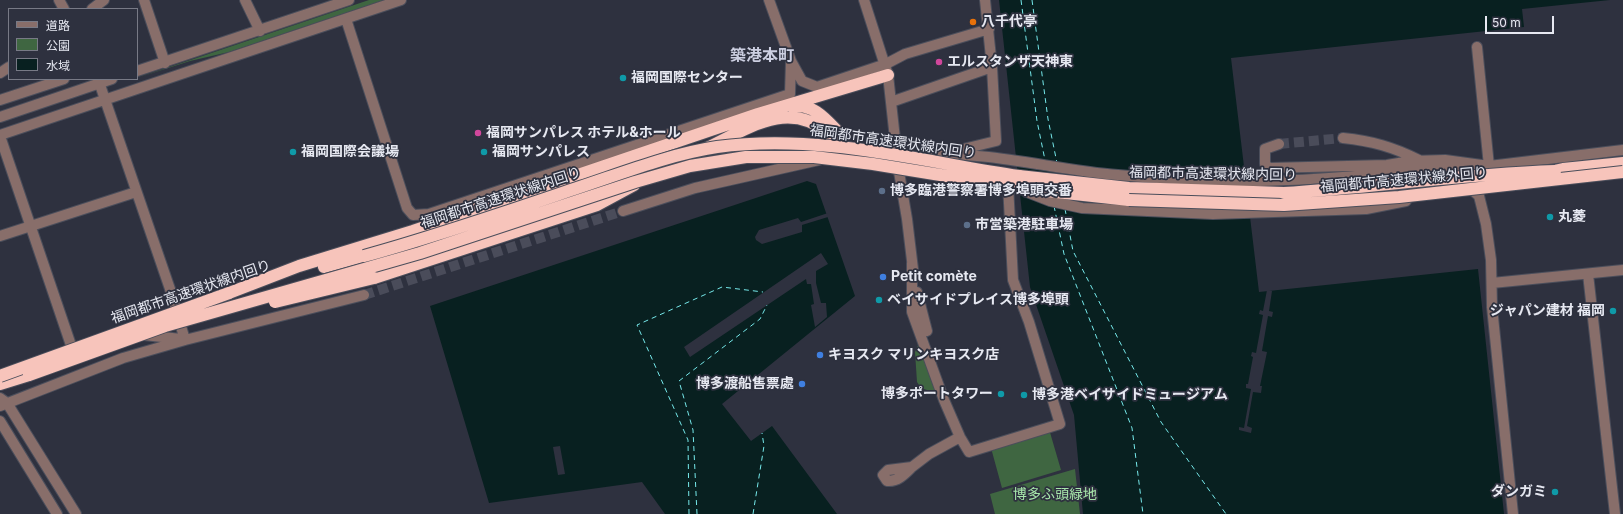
<!DOCTYPE html>
<html>
<head>
<meta charset="utf-8">
<style>
  body { margin:0 }
  #map { position:relative; width:1623px; height:514px; overflow:hidden; background:#2e313f; font-family:Inter,"Noto Sans JP",sans-serif }
  canvas { display:block }
  .legend { position:absolute; left:8px; top:8px; width:130px; height:72px; box-sizing:border-box; background:#2e313f; border:1px solid #787a86; margin:0; padding:5px 7px; list-style:none; font-size:12px; color:#e6e8f1 }
  .legend li { display:flex; align-items:center; gap:8px; height:20px }
  .legend b { width:20px; border:1px solid #787a86 }
  .scale { position:absolute; left:1485px; top:16px; width:69px; height:18px; box-sizing:border-box; border:2px solid #e6e8f1; border-top:0; padding-left:5px; font-size:12px; line-height:14px; white-space:nowrap; color:#e6e8f1; -webkit-text-stroke:3px #2e313f; paint-order:stroke }
</style>
</head>
<body>
<div id="map">
<canvas width="1623" height="514"></canvas>
<ul class="legend">
<li><b style="height:5px;background:#886e6a"></b>道路</li>
<li><b style="height:11px;background:#3f6641"></b>公園</li>
<li><b style="height:11px;background:#082020"></b>水域</li>
</ul>
<div class="scale">50 m</div>
</div>
<script>
const ctx = document.querySelector('canvas').getContext('2d');
ctx.lineJoin = 'round';
function fill(path, color) { ctx.fillStyle = color; ctx.fill(path, 'evenodd'); }
function strokePath(path, color, width, dash) { ctx.strokeStyle = color; ctx.lineWidth = width; ctx.lineCap = dash ? 'butt' : 'round'; ctx.setLineDash(dash || []); ctx.stroke(path); }
function write(font, color, halo, rows, align = 'center') {
  ctx.font = font + ' Inter,"Noto Sans JP",sans-serif'; ctx.lineWidth = 3.5; ctx.setLineDash([]); ctx.textBaseline = 'middle'; ctx.strokeStyle = halo; ctx.fillStyle = color; for (const [text, x, y, turn = 0] of rows) {
    ctx.save(); ctx.translate(x, y); ctx.rotate((+turn || 0) * Math.PI / 180); ctx.textAlign = isNaN(turn) ? turn : align; if (halo) ctx.strokeText(text, 0, 0); ctx.fillText(text, 0, 0); ctx.restore();
  }
}
const green = new Path2D(`
  M369 0H384L229 52 190 61 137 78Z
  M919 343 936 393 921 388 917 382 915 352Z
  M1049 429 1061 470 1002 488 991 448Z
  M1075 469 1080 514H995L990 494Z`);
const water = new Path2D(`
  M999 0H1610L1522 9 1524 27 1231 58 1259 292 1478 269 1504 514H1083L1074 415 1030 287Z
  M807 181 816 184 855 296 722 404 751 441 772 426 837 514H665L642 482 489 503 430 306Z`);
const pier = new Path2D(`
  M828 213V217L802 225V232L762 244 756 240 755 237 759 230 798 218 801 222Z
  M821 253 828 264 816 271V283L821 303H826L827 317 815 327 811 305 814 304 811 284H807L806 279 690 357 684 347Z
  M1267 290 1272 291 1269 311 1273 312 1272 317 1268 316 1262 351 1267 352 1260 386H1262L1261 393 1253 392 1247 426 1252 428 1251 433 1239 430V427L1244 428 1251 389 1246 388V384H1248L1253 357 1251 356 1252 352 1256 353 1263 315 1259 314 1260 310 1263 311Z
  M560 446 565 474 558 475 553 447Z`);
const ferry = new Path2D(`
  M1021 0 1037 121 1045 160
  M1032 0 1048 119 1057 163
  M1054 206 1064 254 1132 428 1143 514
  M1065 209 1073 251 1161 422 1226 514
  M689 514 688 440 637 325 722 287 763 292
  M697 514 693 430 679 381 760 319 767 305
  M753 514 764 446 762 433`);
const minorTunnel = new Path2D(`
  M1279 144 1343 138
  M364 295 623 211`);
const minor = new Path2D(`
  M59 0 64 9
  M144 0 165 63
  M245 0 260 31
  M769 0 791 61 802 81 817 87 886 64 905 54 989 29
  M864 0 888 75 898 166 907 219 913 269
  M92 9 104 0
  M346 19 407 208 413 215 429 214 790 94 791 61
  M1477 47 1489 166
  M137 71 349 0
  M0 73 9 67
  M98 79 170 289 185 340
  M0 100 64 79
  M891 102 992 67
  M0 117 112 79
  M0 135 401 0
  M0 136 75 357
  M1343 138C1372 141 1393 147 1419 160
  M1279 144 1265 149V164L1269 168 1387 165 1411 161 1445 160 1489 166 1623 150
  M955 151 996 141 992 67 985 0
  M920 156C986 149 1052 170 1118 175 1165 179 1212 182 1260 181 1320 180 1380 174 1440 168L1455 170 1469 177
  M1466 189 1470 188 1479 196 1486 224 1491 260 1492 307 1513 514
  M1027 192 1050 201 1082 208 1213 214 1366 209 1406 201
  M623 211 695 188 819 160
  M0 236 136 192
  M912 263V312L944 400 960 437 969 452 1060 424 1029 322 1013 280 1008 184
  M1588 274 1615 514
  M1492 283 1623 270
  M917 292 927 331
  M144 335 181 339
  M0 398 7 403 76 514
  M0 406 123 358 185 340 364 295
  M0 421 57 514
  M912 467C905 474 898 482 887 481L883 475 888 470Z
  M912 467 929 454 960 437`);
const highway = new Path2D(`
  M793 107C813 102 828 122 840 134
  M707 148C747 129 788 99 828 133 844 146 854 158 875 162
  M1545 173 1563 169 1623 163
  M651 175 690 155
  M1019 176 1129 188 1284 193
  M1020 188 1129 200
  M324 267 364 256
  M374 278 597 205 634 185
  M229 293 299 266 413 231 758 114 888 75
  M0 384 29 375`);
const highwayBridge = new Path2D(`
  M1284 193C1375 187 1464 174 1555 171
  M1129 200 1284 205 1399 197 1623 172
  M364 256C437 236 509 211 580 187 625 172 671 154 717 147 818 133 919 161 1019 176
  M275 302 374 278
  M29 375 165 326 420 253 635 182 690 166 746 157H814L873 164 1020 188
  M0 376 229 293`);
const markers = [
  [973,22,4,"#e8710a"],
  [939,62,4,"#d1479c"],
  [623,78,4,"#0f9aa8"],
  [478,133,4,"#d1479c"],
  [293,152,4,"#0f9aa8"],
  [484,152,4,"#0f9aa8"],
  [882,191,4,"#5c6f8a"],
  [1550,217,4,"#0f9aa8"],
  [967,225,4,"#5c6f8a"],
  [883,277,4,"#3f7fe0"],
  [879,300,4,"#0f9aa8"],
  [1613,311,4,"#0f9aa8"],
  [820,355,4,"#3f7fe0"],
  [802,384,4,"#3f7fe0"],
  [1001,394,4,"#0f9aa8"],
  [1024,395,4,"#0f9aa8"],
  [1555,492,4,"#0f9aa8"]
];
const poiNames = [
  ["八千代亭",981,22],
  ["エルスタンザ天神東",947,62],
  ["福岡国際センター",631,78],
  ["福岡サンパレス ホテル&ホール",486,133],
  ["福岡国際会議場",301,152],
  ["福岡サンパレス",492,152],
  ["博多臨港警察署博多埠頭交番",890,191],
  ["丸菱",1558,217],
  ["市営築港駐車場",975,225],
  ["Petit comète",891,277],
  ["ベイサイドプレイス博多埠頭",887,300],
  ["ジャパン建材 福岡",1605,311,"right"],
  ["キヨスク マリンキヨスク店",828,355],
  ["博多渡船售票處",794,384,"right"],
  ["博多ポートタワー",993,394,"right"],
  ["博多港ベイサイドミュージアム",1032,395],
  ["ダンガミ",1547,492,"right"]
];
const streetNames = [
  ["福岡都市高速環状線内回り",893,142,8],
  ["福岡都市高速環状線内回り",1213,174,1],
  ["福岡都市高速環状線外回り",1404,180,-5],
  ["福岡都市高速環状線内回り",501,198,-18],
  ["福岡都市高速環状線内回り",191,292,-19]
];
const parkNames = [
  ["博多ふ頭緑地",1055,495]
];
const quarterNames = [
  ["築港本町",762,56]
];
fill(green, '#3f6641');
fill(water, '#082020');
fill(pier, '#2e313f');
strokePath(ferry, '#76e9eb', 1, [5, 4]);
strokePath(minorTunnel, '#4a4c5a', 10, [10, 5]);
strokePath(minor, '#4b4e5b', 12);
strokePath(highway, '#4b4e5b', 14);
strokePath(minor, '#886e6a', 10);
strokePath(highway, '#f7c4bb', 12);
strokePath(highwayBridge, '#4b4e5b', 14, []);
strokePath(highwayBridge, '#f7c4bb', 12);
for (const [x, y, r, color] of markers) { const dot = new Path2D(); dot.arc(x, y, r, 0, 2 * Math.PI); ctx.fillStyle = color; ctx.fill(dot); strokePath(dot, '#2e313f', 1.5); }
write('bold 14px', '#e6e8f1', '#2e313f', poiNames, 'left');
write('14px', '#e6e8f1', '#2e313f', streetNames);
write('14px', '#a7e6aa', '#2e313f', parkNames);
write('bold 16px', '#cccfe1', '#2e313f', quarterNames);
</script>
</body>
</html>
